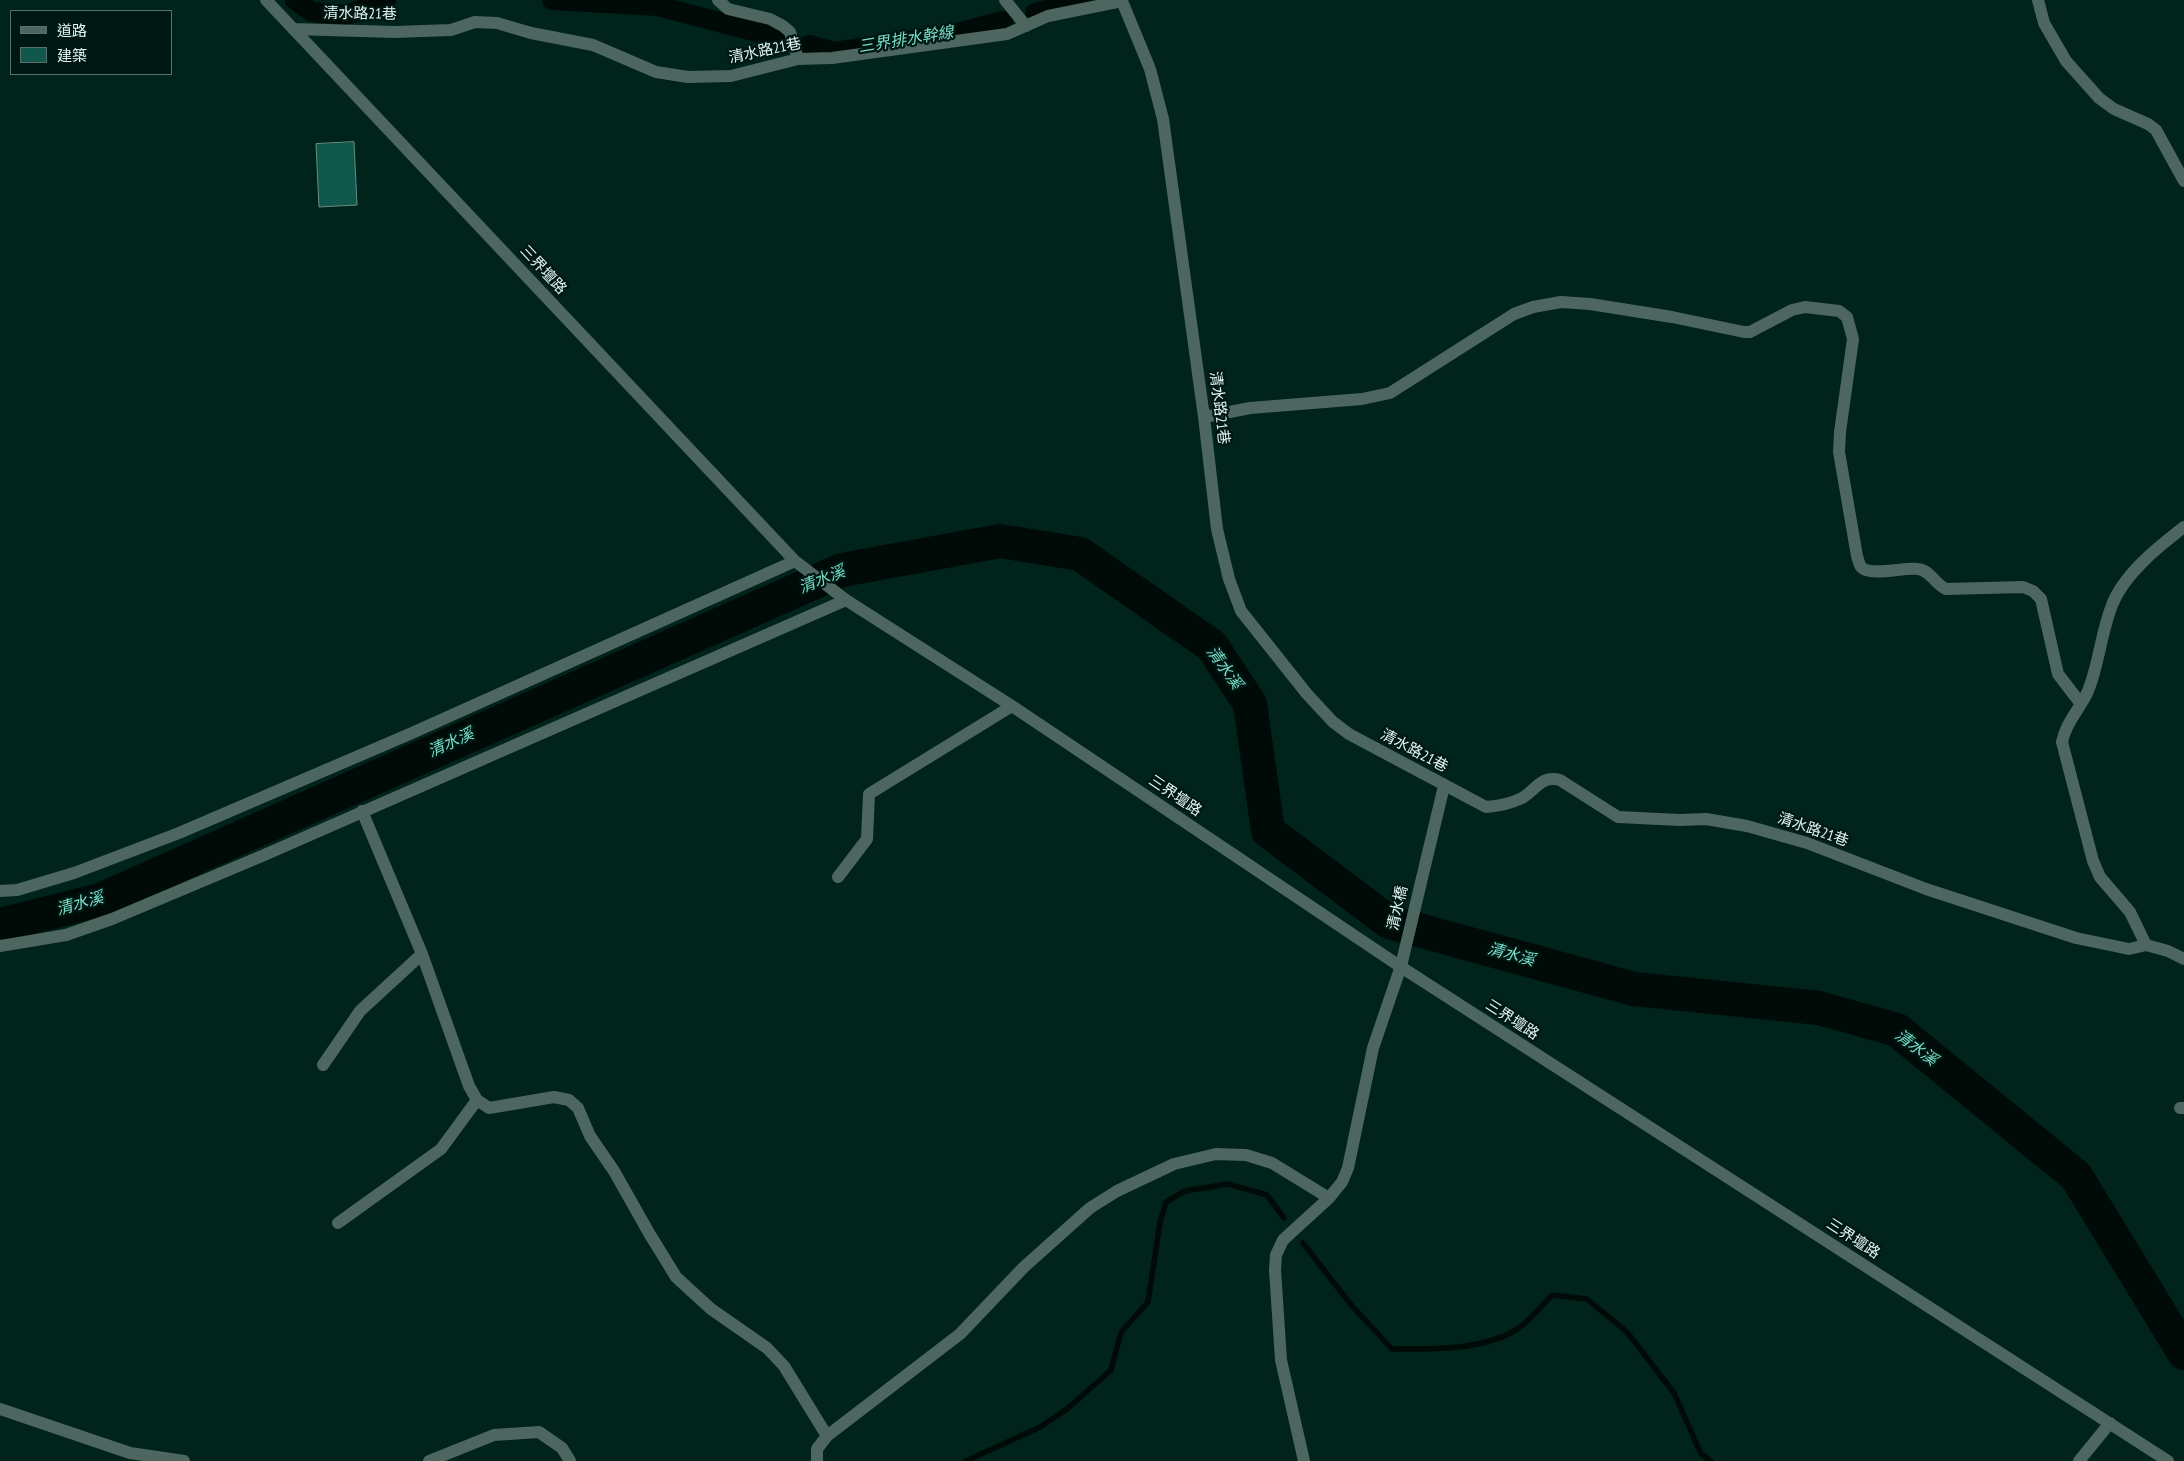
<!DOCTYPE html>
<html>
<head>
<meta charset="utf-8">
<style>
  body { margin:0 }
  #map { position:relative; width:2184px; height:1461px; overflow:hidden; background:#00231c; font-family:"PT Sans Narrow","Noto Sans TC",sans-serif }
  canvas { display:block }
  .legend { position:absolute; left:10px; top:10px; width:162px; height:65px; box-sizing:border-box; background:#001813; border:1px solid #5a706b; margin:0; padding:6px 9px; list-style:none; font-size:15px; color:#e2f5f0 }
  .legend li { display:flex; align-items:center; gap:10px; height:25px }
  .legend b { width:25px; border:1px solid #5a706b }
</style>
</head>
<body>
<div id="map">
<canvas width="2184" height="1461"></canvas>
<ul class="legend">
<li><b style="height:6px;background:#4d6660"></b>道路</li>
<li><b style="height:14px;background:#10574c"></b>建築</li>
</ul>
</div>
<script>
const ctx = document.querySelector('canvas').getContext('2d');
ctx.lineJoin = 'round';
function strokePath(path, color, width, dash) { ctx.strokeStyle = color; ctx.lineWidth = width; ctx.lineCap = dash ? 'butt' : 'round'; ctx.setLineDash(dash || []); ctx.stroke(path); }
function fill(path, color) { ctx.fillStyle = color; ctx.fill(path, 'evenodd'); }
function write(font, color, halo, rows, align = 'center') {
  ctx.font = font + ' "PT Sans Narrow","Noto Sans TC",sans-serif'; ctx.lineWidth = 4.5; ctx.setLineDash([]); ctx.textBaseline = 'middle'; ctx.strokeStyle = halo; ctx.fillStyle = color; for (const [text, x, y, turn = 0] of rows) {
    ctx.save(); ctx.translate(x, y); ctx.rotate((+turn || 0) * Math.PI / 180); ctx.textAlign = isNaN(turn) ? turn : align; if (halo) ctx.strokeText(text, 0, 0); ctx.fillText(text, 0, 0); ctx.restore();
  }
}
const stream = new Path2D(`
  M1303 1243 1352 1306 1392 1349C1432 1349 1480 1351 1516 1330 1529 1322 1541 1306 1552 1295L1587 1299 1627 1332 1674 1393 1701 1454 1711 1461
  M966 1461 1040 1427 1067 1409 1111 1370 1121 1332 1148 1302 1160 1222 1166 1202 1185 1191 1228 1184 1267 1195 1284 1218`);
const canal = new Path2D(`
  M295 0 312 12 347 15 386 0
  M552 0 658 6 776 37
  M1035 13 1087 0
  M809 45 834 52 950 35 1003 21`);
const river = new Path2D(`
  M0 925 100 900 842 570 1000 541 1080 554 1212 646 1250 704 1268 831 1389 922 1634 989 1819 1008 1897 1030 2076 1176 2184 1353`);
const building = new Path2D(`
  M354 142 357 205 319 207 316 144Z`);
const minor = new Path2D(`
  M266 0 795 561 846 600 1012 706 1401 967 2168 1461
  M718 0 728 9 770 19 783 26 790 32 798 59
  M1005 0 1026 26
  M2038 0 2044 23 2066 61 2099 98 2114 109 2148 124 2156 130 2184 181
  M293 29 395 32 451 30 475 22 497 23 531 33 593 45 656 72 688 77 731 76 798 59 832 58 1007 34 1048 16 1122 1 1150 69 1163 119 1204 417 1217 529 1229 579 1241 611 1307 694 1333 722 1349 734 1486 807C1499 806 1510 804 1522 798 1536 790 1541 775 1560 780L1618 817 1680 820 1706 819 1747 826 1807 843 1926 889 2076 938 2129 949 2146 945 2168 951 2184 959
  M1204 417 1250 408 1362 399 1390 393 1514 314 1533 307 1561 302 1590 304 1672 317 1744 332H1750L1792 310 1805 307 1839 311 1847 317 1853 339 1840 432 1839 452 1857 556C1858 559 1859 564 1861 567 1870 577 1904 567 1918 569 1930 570 1935 584 1946 589L2023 587 2033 591 2041 599 2058 674 2081 704
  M362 811 422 954 469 1086 477 1100 489 1108 554 1097 569 1100 578 1108 590 1136 614 1171 649 1233 676 1277 711 1309 767 1348 784 1366 827 1436
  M838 877 867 839 869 794 1012 706
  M0 891 17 890 74 873 179 833 412 733 795 561
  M2146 945 2130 912 2100 877 2093 861 2062 742C2066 722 2080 709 2088 691 2099 664 2101 633 2112 605 2124 574 2158 547 2184 527
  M0 946 66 935 112 919 262 856 846 600
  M323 1065 360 1011 422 954
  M2180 1108H2184
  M338 1223 441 1149 477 1100
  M0 1409 130 1453 184 1461
  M429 1461 494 1435 539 1432 562 1448 570 1461
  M817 1461V1449L827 1436 960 1334 1024 1267 1090 1208 1117 1191 1174 1164 1216 1154 1246 1155 1272 1163 1329 1198
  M1304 1461 1281 1360 1275 1270 1276 1255 1283 1240 1329 1198 1342 1182 1348 1168 1373 1048 1401 966 1444 786
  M2079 1461 2110 1423`);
const streetNames = [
  ["清水路21巷",360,14,1],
  ["清水路21巷",765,51,-12],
  ["三界壇路",543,270,47],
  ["清水路21巷",1219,408,83],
  ["清水路21巷",1414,751,28],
  ["三界壇路",1175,796,34],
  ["清水路21巷",1813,830,19],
  ["清水橋",1398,908,-77],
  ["三界壇路",1512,1020,33],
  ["三界壇路",1853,1239,33]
];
const waterNames = [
  ["三界排水幹線",906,40,-9],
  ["清水溪",822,580,-22],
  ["清水溪",1224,668,54],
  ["清水溪",451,743,-24],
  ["清水溪",80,904,-16],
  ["清水溪",1511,955,15],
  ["清水溪",1916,1048,37]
];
strokePath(stream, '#000a07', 5.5);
strokePath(canal, '#000a07', 20);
strokePath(river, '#000a07', 34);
fill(building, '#10574c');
strokePath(building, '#678c83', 1);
strokePath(minor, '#4d6660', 12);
write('15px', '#e2f5f0', '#001813', streetNames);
write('italic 16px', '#7adec9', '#001813', waterNames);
</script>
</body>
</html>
